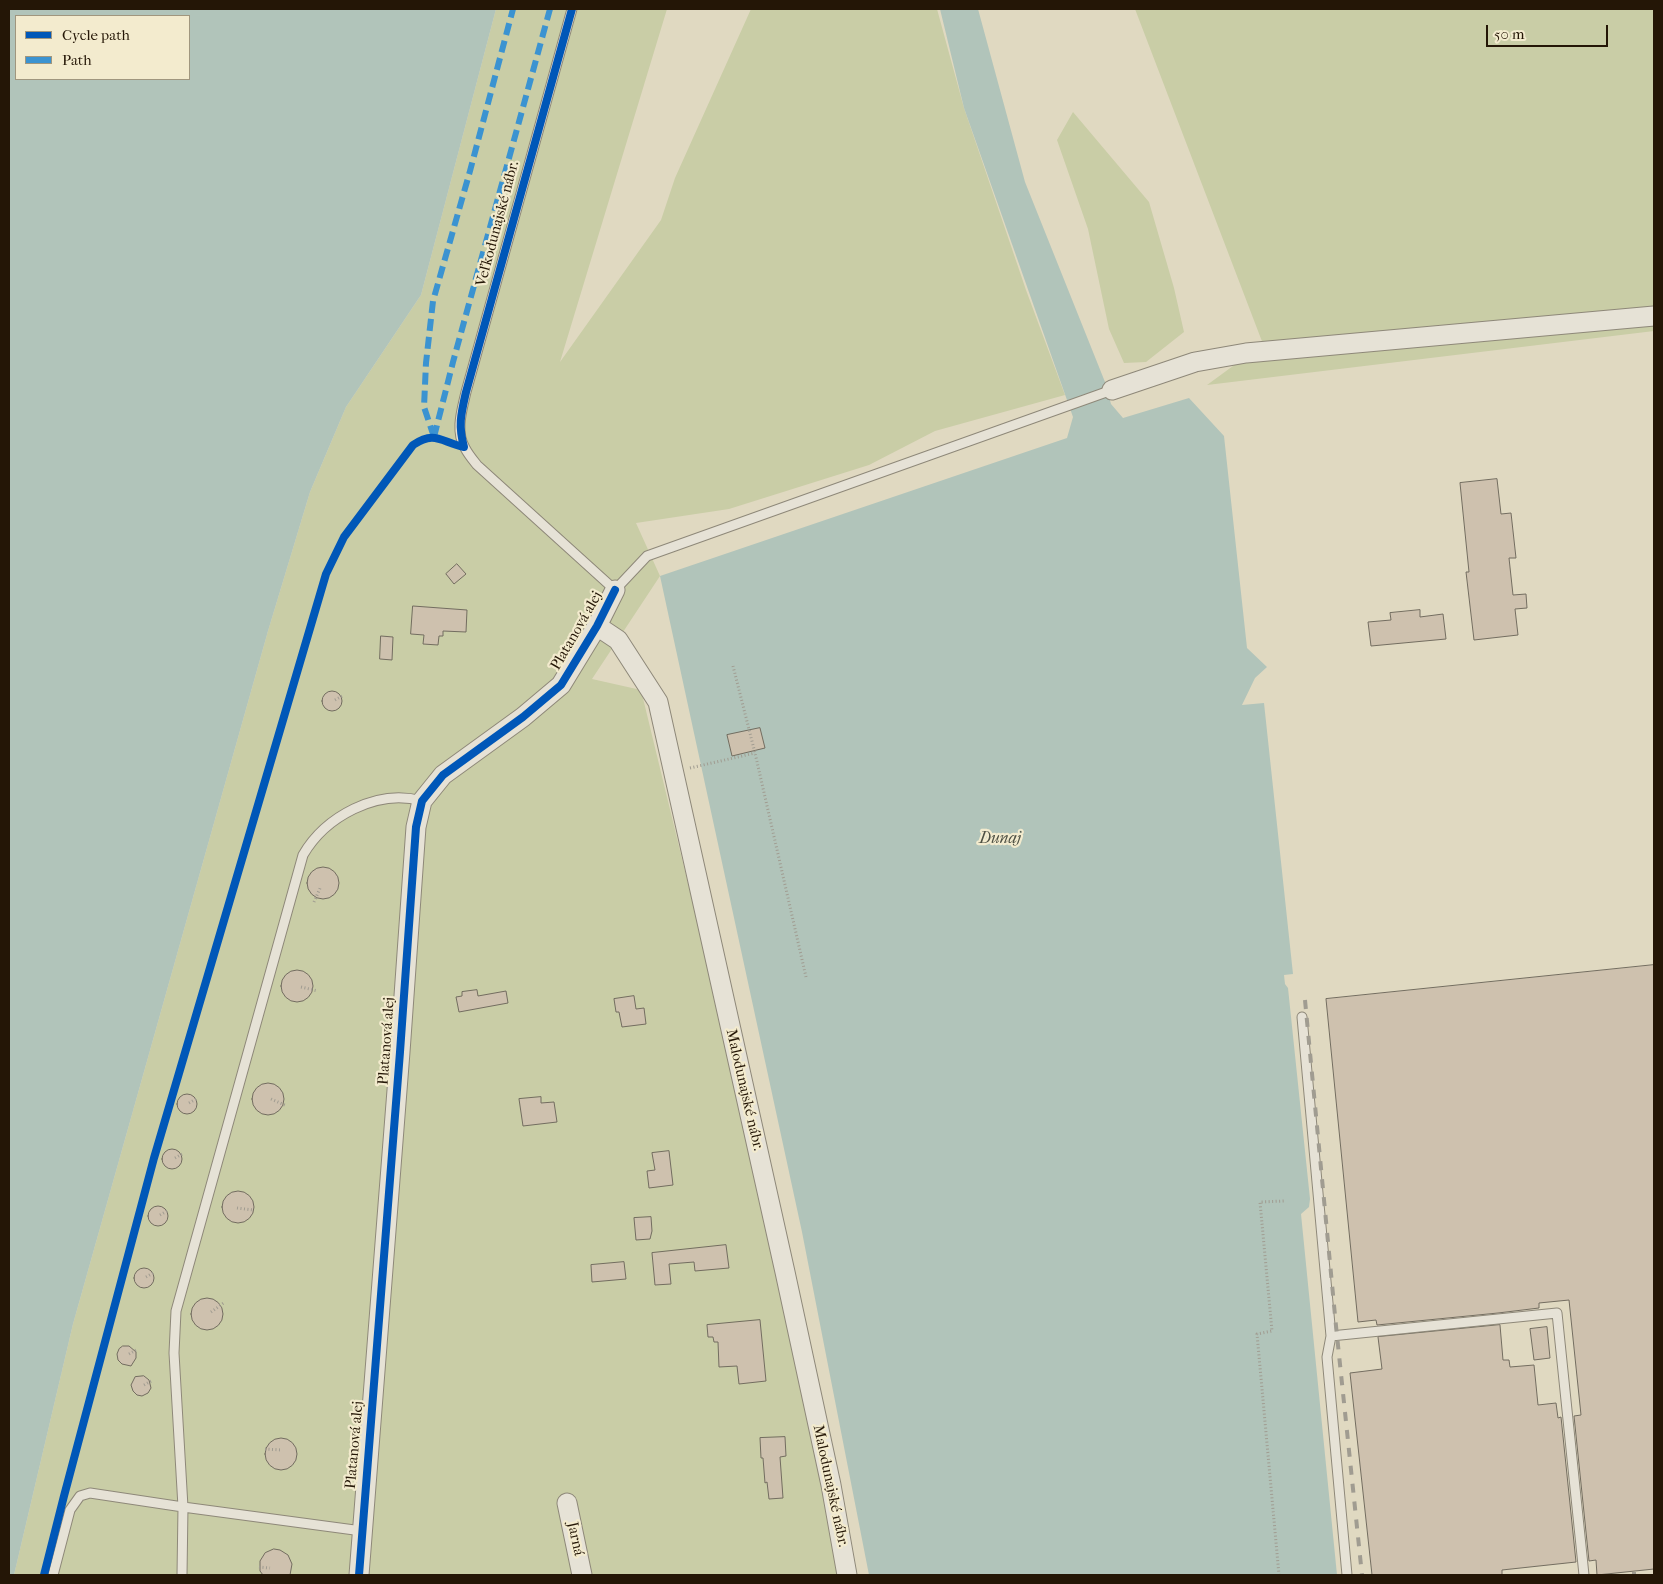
<!DOCTYPE html>
<html>
<head>
<meta charset="utf-8">
<style>
  body { margin:0 }
  #map { position:relative; width:1663px; height:1584px; overflow:hidden; background:#e0d9c1; font-family:"IM FELL French Canon",serif }
  canvas { display:block }
  .frame { position:absolute; inset:0; border:10px solid #241606; pointer-events:none }
  .legend { position:absolute; left:15px; top:15px; width:175px; height:65px; box-sizing:border-box; background:#f3ebce; border:1px solid #a0967e; margin:0; padding:6px 9px; list-style:none; font-size:15px; color:#241606 }
  .legend li { display:flex; align-items:center; gap:10px; height:25px }
  .legend b { width:25px; border:1px solid #a0967e }
  .scale { position:absolute; left:1486px; top:25px; width:122px; height:22px; box-sizing:border-box; border:2px solid #241606; border-top:0; padding-left:6px; font-size:15px; line-height:18px; white-space:nowrap; color:#241606; -webkit-text-stroke:4px #f3ebce; paint-order:stroke }
</style>
</head>
<body>
<div id="map">
<canvas width="1663" height="1584"></canvas>
<div class="frame"></div>
<ul class="legend">
<li><b style="height:6px;background:#0057b8"></b>Cycle path</li>
<li><b style="height:6px;background:#3b93d1"></b>Path</li>
</ul>
<div class="scale">50 m</div>
</div>
<script>
const ctx = document.querySelector('canvas').getContext('2d');
ctx.lineJoin = 'round';
function fill(path, color) { ctx.fillStyle = color; ctx.fill(path, 'evenodd'); }
function strokePath(path, color, width, dash) { ctx.strokeStyle = color; ctx.lineWidth = width; ctx.lineCap = dash ? 'butt' : 'round'; ctx.setLineDash(dash || []); ctx.stroke(path); }
function write(font, color, halo, rows, align = 'center') {
  ctx.font = font + ' "IM FELL French Canon",serif'; ctx.lineWidth = 4.5; ctx.setLineDash([]); ctx.textBaseline = 'middle'; ctx.strokeStyle = halo; ctx.fillStyle = color; for (const [text, x, y, turn = 0] of rows) {
    ctx.save(); ctx.translate(x, y); ctx.rotate((+turn || 0) * Math.PI / 180); ctx.textAlign = isNaN(turn) ? turn : align; if (halo) ctx.strokeText(text, 0, 0); ctx.fillText(text, 0, 0); ctx.restore();
  }
}
const green = new Path2D(`
  M496 9H667L560 362 661 220 675 178 751 9H937L964 108 1026 290 1065 395 935 431 869 465 729 509 636 523 660 576 592 679 641 690 719 1011 830 1514 838 1575H14L73 1324 268 631 310 492 346 407 421 295Z
  M1135 9H1654V331L1207 385 1263 344Z
  M1073 112 1149 202 1174 288 1184 332 1146 362 1124 363 1109 329 1088 229 1057 140Z`);
const water = new Path2D(`
  M9 9H496L421 295 346 407 310 492 268 631 73 1324 14 1575H9ZM16 16H189V79H16Z
  M940 9H978L1025 182 1105 382 1111 404 1123 418 1189 398 1224 436 1247 648 1267 667 1255 678 1242 705 1264 703 1293 974 1284 975 1285 984 1288 988 1310 1199 1309 1207 1301 1214 1337 1575H869L802 1232 660 576 1067 438 1073 417 964 108Z`);
const building = new Path2D(`
  M1497 479 1501 514 1511 513 1516 558H1509L1513 595 1526 594 1527 608 1515 609 1518 635 1474 640 1466 572H1469L1460 483Z
  M457 564 466 574 454 584 446 574Z
  M413 606 467 610 466 632 443 631V636H439L438 645 423 644 424 635 411 634Z
  M1420 610V617L1443 614 1446 639 1371 646 1368 622 1391 620 1390 613Z
  M381 636 393 637 392 660 380 659Z
  M322 701a10 10 0 1 1 20 0a10 10 0 1 1-20 0Z
  M760 728 765 748 732 756 727 735Z
  M307 883a16 16 0 1 1 32 0a16 16 0 1 1-32 0Z
  M1654 965V1569L1597 1575 1596 1560 1589 1561 1574 1416 1581 1415 1569 1300 1539 1303V1308L1498 1313 1377 1325 1376 1320 1358 1322 1326 999Z
  M281 986a16 16 0 1 1 32 0a16 16 0 1 1-32 0Z
  M477 990 478 996 506 991 508 1003 459 1012 456 997 462 996V992Z
  M634 996 636 1009 644 1008 646 1024 622 1027 619 1012H616L614 999Z
  M252 1099a16 16 0 1 1 32 0a16 16 0 1 1-32 0Z
  M177 1104a10 10 0 1 1 20 0a10 10 0 1 1-20 0Z
  M541 1097V1103L554 1102 557 1122 523 1126 519 1099Z
  M162 1159a10 10 0 1 1 20 0a10 10 0 1 1-20 0Z
  M669 1151 673 1185 649 1188 647 1171 655 1170 652 1153Z
  M222 1207a16 16 0 1 1 32 0a16 16 0 1 1-32 0Z
  M148 1216a10 10 0 1 1 20 0a10 10 0 1 1-20 0Z
  M651 1217 652 1231 650 1239 636 1240 634 1218Z
  M726 1245 729 1268 695 1271 694 1262 669 1264 671 1284 655 1285 652 1253Z
  M624 1262 626 1279 592 1282 591 1265Z
  M134 1278a10 10 0 1 1 20 0a10 10 0 1 1-20 0Z
  M191 1314a16 16 0 1 1 32 0a16 16 0 1 1-32 0Z
  M760 1320 766 1381 739 1384 737 1366 719 1367 718 1342H714L713 1337H708L707 1325Z
  M1500 1325 1503 1360H1509L1510 1367 1534 1365 1538 1405 1556 1403 1558 1418 1561 1417 1576 1562 1502 1570V1575H1372L1350 1373 1382 1369 1378 1337Z
  M1547 1327 1550 1358 1534 1360 1530 1329Z
  M123 1346H129L136 1352V1358L131 1366 122 1364 118 1360 117 1354 119 1349Z
  M144 1376 149 1380 151 1388 148 1393 142 1396 137 1395 133 1391 131 1385 135 1377Z
  M785 1437 786 1456 780 1457 783 1498 769 1499 767 1482 765 1483 763 1458H761L760 1438Z
  M265 1454a16 16 0 1 1 32 0a16 16 0 1 1-32 0Z
  M274 1549 280 1550 288 1555 292 1564 290 1575H263L260 1571V1561L265 1553Z`);
const path = new Path2D(`
  M733 666 755 753 806 977
  M335 700 344 695
  M690 768 755 753
  M314 902 321 886
  M301 987 318 991
  M271 1099 287 1106
  M189 1103 198 1098
  M175 1158 184 1153
  M237 1208 253 1210
  M160 1215 169 1210
  M146 1277 155 1272
  M211 1312 225 1302
  M129 1354 138 1349
  M144 1385 153 1380
  M265 1449 282 1450
  M259 1567 270 1568
  M1279 1575 1257 1334 1272 1331 1260 1202 1284 1201`);
const service = new Path2D(`
  M572 9 466 392C462 410 455 431 465 448 468 454 473 460 477 465L615 590 647 556 1112 390
  M1302 1017 1331 1336 1327 1357 1347 1575
  M1331 1336 1557 1313 1584 1575
  M53 1575 70 1510 80 1496 90 1493 183 1507 362 1531
  M182 1575 183 1507 174 1353 176 1311 303 855C325 817 377 788 422 801`);
const minor = new Path2D(`
  M1112 390 1195 362 1246 353 1654 316
  M597 626 618 640 658 702 785 1272 831 1485 847 1575
  M567 1503 582 1575
  M359 1575 400 1052 416 827 422 801 443 775 523 717 561 685 597 626 615 590`);
const rail = new Path2D(`
  M1305 1000 1336 1326 1362 1575
  M1634 1572V1575`);
const quiet = new Path2D(`
  M434 437 453 362 550 9
  M434 437 424 407 426 363 433 301 470 171 513 9`);
const cycleway = new Path2D(`
  M44 1575 64 1496 154 1158 326 574 344 537 413 445C435 430 441 442 464 447 458 425 461 414 466 392L572 9
  M359 1575 400 1052 416 827 422 801 443 775 523 717 561 685 597 626 615 590`);
const streetNames = [
  ["Veľkodunajské nábr.",498,224,-75],
  ["Platanová alej",577,631,-60],
  ["Platanová alej",387,1041,-86],
  ["Malodunajské nábr.",744,1090,77],
  ["Platanová alej",355,1445,-85],
  ["Malodunajské nábr.",830,1486,78],
  ["Jarná",575,1539,78]
];
const waterNames = [
  ["Dunaj",1000,839]
];
fill(green, '#c9cda6');
fill(water, '#b1c4ba');
fill(building, '#cec1ae');
strokePath(building, '#736d60', 1);
strokePath(service, '#8e8879', 11);
strokePath(minor, '#8e8879', 21);
strokePath(path, '#a09c91', 3, [1, 2.5]);
strokePath(service, '#e6e2d6', 9);
strokePath(minor, '#e6e2d6', 19);
strokePath(rail, '#a09c91', 4, [9, 9]);
strokePath(quiet, '#3b93d1', 6, [12, 6]);
strokePath(cycleway, '#0057b8', 8);
write('15px', '#241606', '#f3ebce', streetNames);
write('italic 16px', '#4e5044', '#f3ebce', waterNames);
</script>
</body>
</html>
